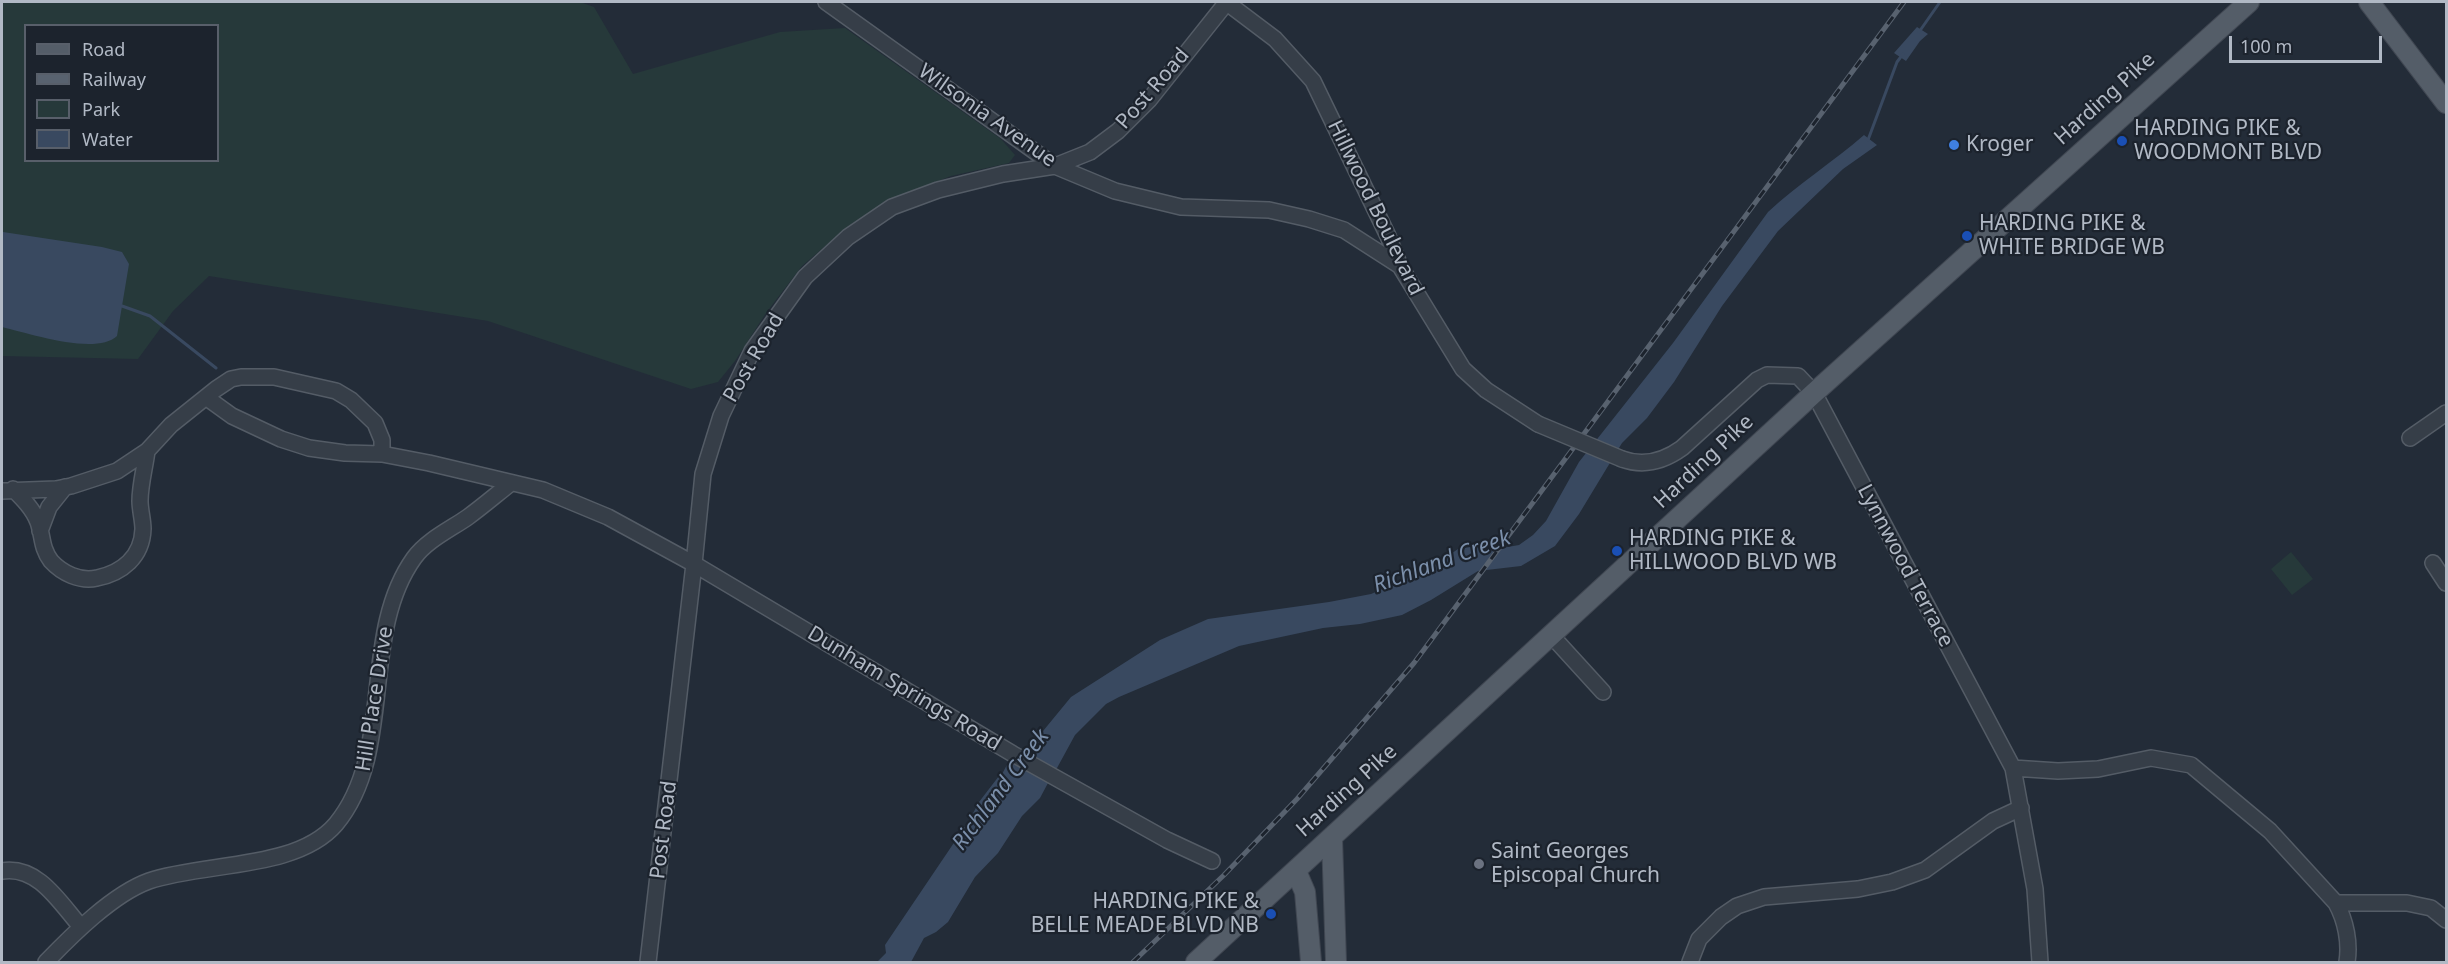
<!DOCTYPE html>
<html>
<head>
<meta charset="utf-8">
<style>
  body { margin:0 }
  #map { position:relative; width:2448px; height:964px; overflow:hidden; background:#232c38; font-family:"Noto Sans",sans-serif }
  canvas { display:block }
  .frame { position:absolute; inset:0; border:3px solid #b1b9c5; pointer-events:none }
  .legend { position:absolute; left:24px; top:24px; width:195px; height:138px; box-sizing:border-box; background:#1c232d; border:2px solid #585f6a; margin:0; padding:8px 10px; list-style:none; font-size:18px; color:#b1b9c5 }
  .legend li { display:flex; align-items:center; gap:12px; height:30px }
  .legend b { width:30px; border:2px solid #585f6a }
  .scale { position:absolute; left:2229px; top:36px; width:153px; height:27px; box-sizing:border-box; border:3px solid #b1b9c5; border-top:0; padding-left:8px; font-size:18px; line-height:21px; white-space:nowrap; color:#b1b9c5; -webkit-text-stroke:4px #1c232d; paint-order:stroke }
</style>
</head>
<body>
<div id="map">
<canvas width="2448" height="964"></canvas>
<div class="frame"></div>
<ul class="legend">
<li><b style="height:8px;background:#545d68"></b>Road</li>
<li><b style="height:8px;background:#58626f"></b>Railway</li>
<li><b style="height:16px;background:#26393a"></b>Park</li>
<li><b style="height:16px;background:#394960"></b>Water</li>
</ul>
<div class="scale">100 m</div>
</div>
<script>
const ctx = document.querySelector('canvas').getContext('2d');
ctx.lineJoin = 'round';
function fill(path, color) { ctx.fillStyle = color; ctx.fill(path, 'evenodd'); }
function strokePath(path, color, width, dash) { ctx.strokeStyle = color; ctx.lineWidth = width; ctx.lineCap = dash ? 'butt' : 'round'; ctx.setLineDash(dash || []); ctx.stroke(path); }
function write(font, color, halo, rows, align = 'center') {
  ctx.font = font + ' "Noto Sans",sans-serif'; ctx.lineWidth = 4.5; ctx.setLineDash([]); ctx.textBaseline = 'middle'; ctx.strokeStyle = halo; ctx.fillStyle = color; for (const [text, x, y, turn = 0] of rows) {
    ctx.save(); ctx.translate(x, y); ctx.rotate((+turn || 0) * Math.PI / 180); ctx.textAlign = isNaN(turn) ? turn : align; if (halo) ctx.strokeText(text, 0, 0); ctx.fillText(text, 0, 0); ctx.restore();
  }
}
const green = new Path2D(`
  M2 2H580L594 7 633 74 780 32 845 28 1001 139 1015 155 1009 163 951 176 892 199 850 225 802 266 766 313 735 361 718 382 691 389 488 321 209 276 173 311 138 359 2 356ZM26 26H218V160H26Z
  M2291 552 2313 579 2292 595 2271 569Z`);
const water = new Path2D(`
  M1917 27 1928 34 1920 41 1906 61 1894 53Z
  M1864 135 1877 145 1843 169 1778 231 1722 306 1674 382 1647 418 1622 443 1579 514 1555 546 1521 566 1478 571 1431 600 1402 615 1360 624 1323 628 1239 646 1119 697 1106 704 1075 735 1057 768 1050 770 1046 776 1048 783 1040 798 1022 816 998 853 975 877 948 922 936 932 924 938 911 962H877L886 953 885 945 889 939 970 819 979 802 999 776H1001L1009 761 1017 759 1024 749 1034 742 1071 697 1160 640 1208 619 1329 602 1371 594 1429 569 1458 549 1471 547 1502 548 1519 545 1533 535 1546 521 1579 462 1673 343 1768 212C1798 184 1833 162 1864 135Z
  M3 232 102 247 122 252 129 264 117 336C96 356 28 333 2 327Z`);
const stream = new Path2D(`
  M1919 32 1940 2
  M1868 140 1897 62 1903 54
  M122 306 150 316 216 368`);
const minor = new Path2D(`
  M826 2 1055 166 1115 191 1181 207 1269 210 1309 219 1344 230 1400 266
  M1226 2 1275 39 1313 81 1388 236 1400 266 1463 369 1486 390 1538 424
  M207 398 232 416 281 439 309 448 345 453 382 454 429 463 543 490 608 517 694 564 1013 754 1167 840 1212 861
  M2410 438 2446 413
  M1622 459C1644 467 1664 461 1682 448L1757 380 1767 375 1798 376 1814 393 2013 768 2035 889 2040 962
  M13 489C23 499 33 509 38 522 43 536 41 548 51 561 62 573 80 582 97 578 122 573 142 557 143 529 143 520 140 510 140 501 140 485 145 467 147 451
  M2 491 56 489 71 486 117 471 147 451 171 425 216 389 231 379 241 377H274L336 391 351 400 375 423 382 440V454
  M40 531 49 507 65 487
  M2433 563 2446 583
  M1551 635 1603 692
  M2013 768 2058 771 2098 769 2151 758 2191 765 2270 831 2336 903C2346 921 2350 943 2347 962
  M2 871C38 865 60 903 81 927
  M2336 903H2407L2431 908 2446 920
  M46 962C72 935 113 894 149 881 205 862 297 870 336 824 396 751 359 635 414 558 427 540 451 529 468 517 483 506 497 494 511 483
  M648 962 694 564 703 474 721 416 752 351 805 277 848 237 892 207 938 190 1003 174 1055 166 1090 152 1118 131 1149 100 1227 2
  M1690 962 1699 939 1721 917 1737 906 1764 897 1858 889 1892 882 1925 870 1993 821 2021 808`);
const major = new Path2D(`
  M2369 2 2446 103
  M1332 838 1336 962
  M1296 871 1305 892 1311 962
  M1196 962 1814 393 2249 2`);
const rail = new Path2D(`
  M1133 962 1224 875 1297 799 1414 663 1904 2`);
const minorBridge = new Path2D(`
  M1538 424 1622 459`);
const markers = [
  [2122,141,6,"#1a4fb4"],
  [1954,145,6,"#3f7fe0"],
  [1967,236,6,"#1a4fb4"],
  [1617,551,6,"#1a4fb4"],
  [1479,864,6,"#6b7280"],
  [1271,914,6,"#1a4fb4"]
];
const streetNames = [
  ["Post Road",1153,89,-49],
  ["Harding Pike",2105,99,-42],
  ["Wilsonia Avenue",987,116,35],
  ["Hillwood Boulevard",1375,208,64],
  ["Post Road",754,358,-60],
  ["Harding Pike",1704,462,-43],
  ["Lynnwood Terrace",1905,566,62],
  ["Dunham Springs Road",904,689,31],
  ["Hill Place Drive",375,699,-81],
  ["Harding Pike",1347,791,-42],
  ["Post Road",664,830,-83]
];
const poiNames = [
  ["HARDING PIKE &",2134,129],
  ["WOODMONT BLVD",2134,153],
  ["Kroger",1966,145],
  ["HARDING PIKE &",1979,224],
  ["WHITE BRIDGE WB",1979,248],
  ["HARDING PIKE &",1629,539],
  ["HILLWOOD BLVD WB",1629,563],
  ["Saint Georges",1491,852],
  ["Episcopal Church",1491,876],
  ["HARDING PIKE &",1259,902,"right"],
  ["BELLE MEADE BLVD NB",1259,926,"right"]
];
const waterNames = [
  ["Richland Creek",1442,562,-20],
  ["Richland Creek",1001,790,-53]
];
fill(green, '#26393a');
fill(water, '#394960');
strokePath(stream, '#394960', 3);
strokePath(minor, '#545c66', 18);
strokePath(major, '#404752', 22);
strokePath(minor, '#363e48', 15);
strokePath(major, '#545d68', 20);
strokePath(rail, '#58626f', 5);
strokePath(rail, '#1c232d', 3, [9]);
strokePath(minorBridge, '#545c66', 18, []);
strokePath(minorBridge, '#363e48', 15);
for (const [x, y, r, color] of markers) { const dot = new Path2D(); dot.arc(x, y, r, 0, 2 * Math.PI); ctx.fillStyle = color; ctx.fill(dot); strokePath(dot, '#1c232d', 2); }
write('21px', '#b1b9c5', '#1c232d', streetNames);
write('21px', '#b1b9c5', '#1c232d', poiNames, 'left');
write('italic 22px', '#7b8faa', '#1c232d', waterNames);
</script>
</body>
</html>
